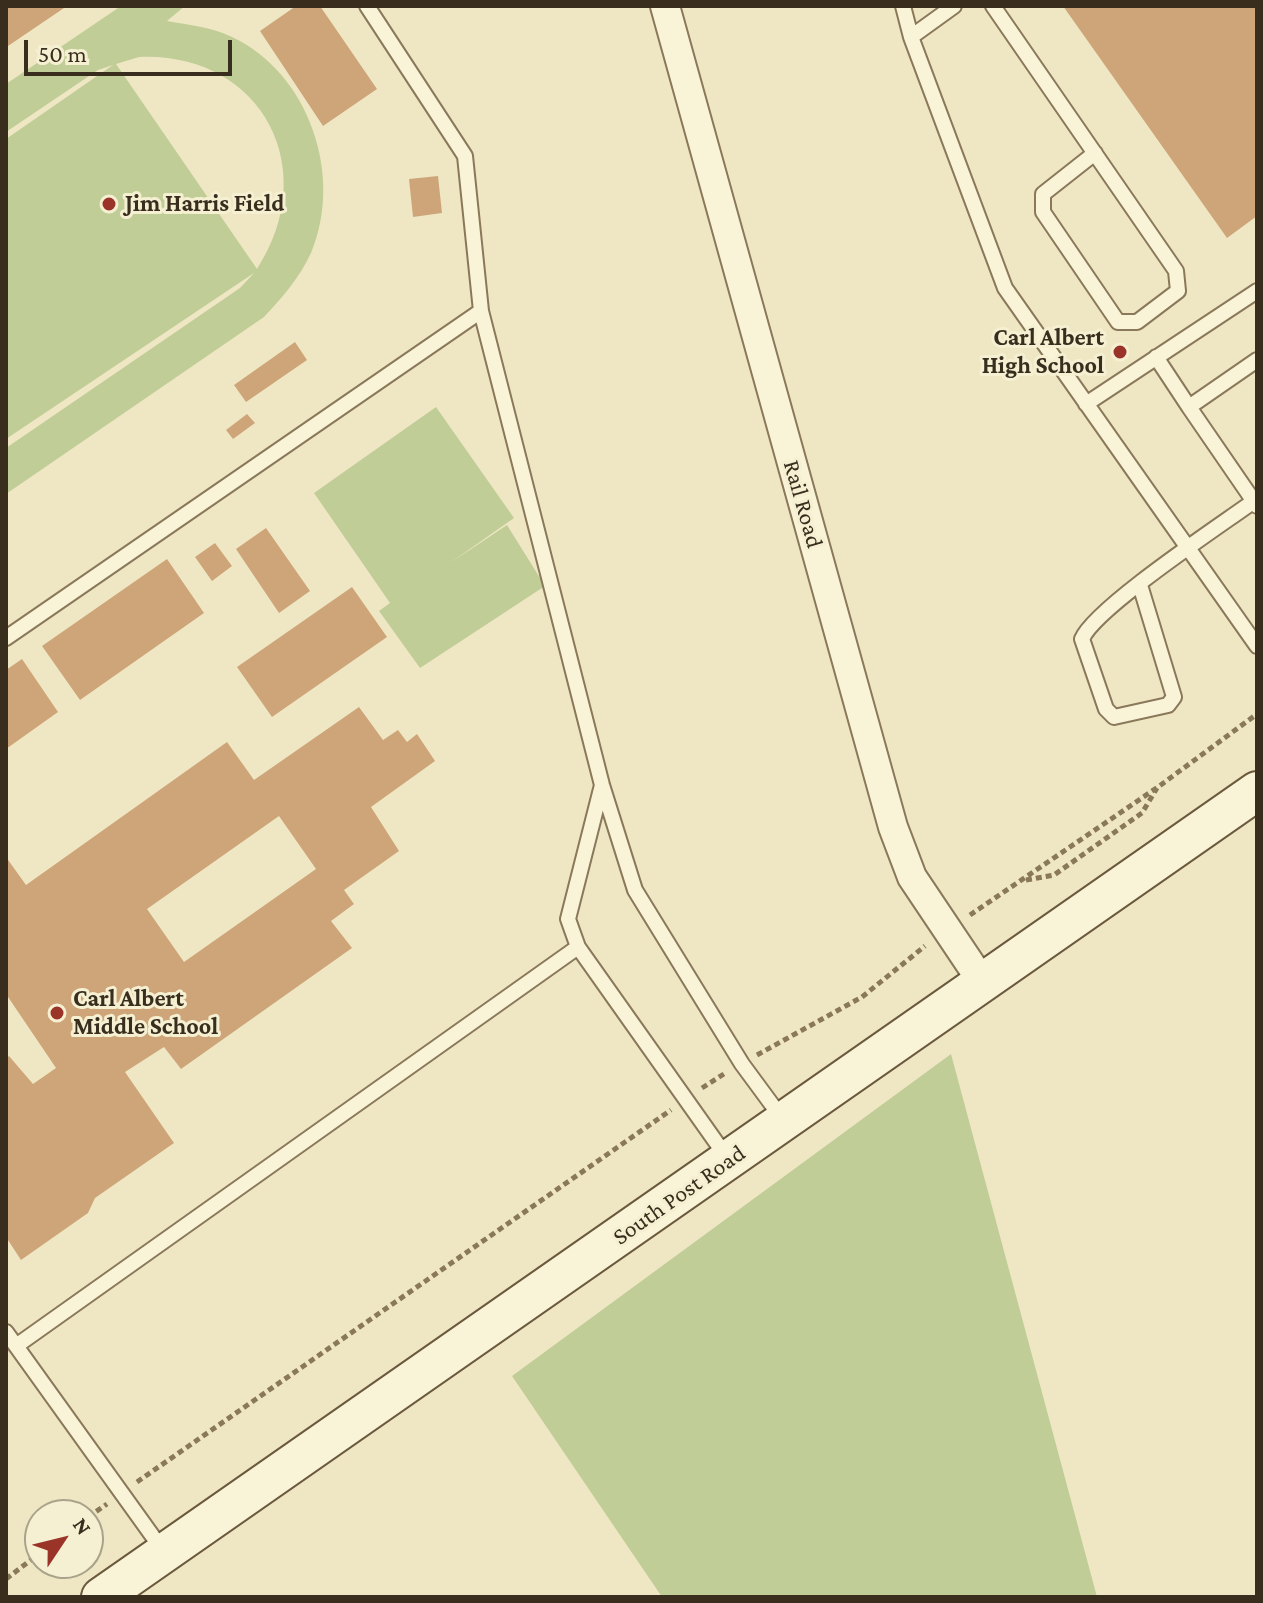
<!DOCTYPE html>
<html>
<head>
<meta charset="utf-8">
<style>
  body { margin:0 }
  #map { position:relative; width:1263px; height:1603px; overflow:hidden; background:#efe7c4; font-family:"Crimson Pro",serif }
  canvas { display:block }
  .frame { position:absolute; inset:0; border:8px solid #392e1e; pointer-events:none }
  .north { position:absolute; left:24px; top:1499px; width:80px; height:80px; box-sizing:border-box; background:#f6f0d3; border:2px solid #aaa28b; border-radius:50%; rotate:55deg; font-size:22px; font-weight:700; line-height:32px; text-align:center; color:#392e1e }
  .north::after { content:''; display:block; margin:auto; width:28px; height:36px; background:#9a3429; clip-path:polygon(50% 0,100% 100%,50% 72%,0 100%) }
  .scale { position:absolute; left:24px; top:40px; width:208px; height:36px; box-sizing:border-box; border:4px solid #392e1e; border-top:0; padding-left:10px; font-size:24px; line-height:28px; white-space:nowrap; color:#392e1e; -webkit-text-stroke:6px #f6f0d3; paint-order:stroke }
</style>
</head>
<body>
<div id="map">
<canvas width="1263" height="1603"></canvas>
<div class="frame"></div>
<div class="north">N</div>
<div class="scale">50 m</div>
</div>
<script>
const ctx = document.querySelector('canvas').getContext('2d');
ctx.lineJoin = 'round';
function fill(path, color) { ctx.fillStyle = color; ctx.fill(path, 'evenodd'); }
function strokePath(path, color, width, dash) { ctx.strokeStyle = color; ctx.lineWidth = width; ctx.lineCap = dash ? 'butt' : 'round'; ctx.setLineDash(dash || []); ctx.stroke(path); }
function write(font, color, halo, rows, align = 'center') {
  ctx.font = font + ' "Crimson Pro",serif'; ctx.lineWidth = 6; ctx.setLineDash([]); ctx.textBaseline = 'middle'; ctx.strokeStyle = halo; ctx.fillStyle = color; for (const [text, x, y, turn = 0] of rows) {
    ctx.save(); ctx.translate(x, y); ctx.rotate((+turn || 0) * Math.PI / 180); ctx.textAlign = isNaN(turn) ? turn : align; if (halo) ctx.strokeText(text, 0, 0); ctx.fillText(text, 0, 0); ctx.restore();
  }
}
const green = new Path2D(`
  M121 6H185L167 21C189 25 211 27 232 37 309 73 344 176 311 253 300 277 282 298 264 317L6 494V448L240 288 254 273 6 439V139L113 65 98 70 6 132V84ZM139 57C261 52 323 168 257 269L116 64Z
  M436 407 514 518 450 563 507 525 545 586 420 668 379 611 390 603 314 493Z
  M951 1054 1097 1597H662L512 1376Z`);
const building = new Path2D(`
  M6 6H67L8 46Z
  M296 6H320L377 89 323 126 260 31Z
  M1063 6H1257V216L1227 238Z
  M438 176 442 213 413 217 409 179Z
  M295 342 307 360 246 402 234 385Z
  M247 414 255 423 233 439 226 430Z
  M266 528 310 591 279 613 236 549Z
  M215 543 232 566 212 581 195 557Z
  M167 559 204 613 80 700 42 646Z
  M352 587 387 637 272 717 237 667Z
  M22 659 58 712 6 749V670Z
  M359 707 383 740 398 730 407 742 417 734 435 761 371 807 399 851 344 890 354 904 331 921 352 948 181 1069 164 1047 125 1072 174 1143 95 1198 88 1213 21 1260 6 1237V1059L9 1056 33 1084 56 1068 6 994V857L26 885 227 742 254 780ZM279 816 316 869 184 962 147 909Z`);
const path = new Path2D(`
  M1026 880 1054 875 1142 813 1157 788
  M970 915 1158 787 1257 714
  M757 1055 862 997 925 946
  M702 1088 727 1072
  M137 1482 671 1110
  M88 1517 107 1504
  M6 1579 40 1553`);
const lane = new Path2D(`
  M367 6 465 156 481 311 602 785 635 890 742 1064 784 1121
  M903 6 911 37 1005 288 1257 646
  M993 6 1176 271 1178 291 1137 322H1118L1043 212V194L1095 153
  M911 37 954 6
  M1156 357 1189 407
  M1257 360 1189 407 1257 506
  M1086 404 1257 291
  M1140 585 1174 697 1168 705 1114 717 1106 709 1082 639C1095 608 1221 525 1254 501
  M6 638 481 311
  M602 785 568 919 578 947 728 1159
  M6 1332 164 1552
  M16 1346 578 947`);
const street = new Path2D(`
  M665 6 893 827 912 877 983 983`);
const secondary = new Path2D(`
  M101 1597 1257 791`);
const markers = [
  [109,204,8,"#9a3429"],
  [1120,352,8,"#9a3429"],
  [57,1013,8,"#9a3429"]
];
const poiNames = [
  ["Jim Harris Field",125,204],
  ["Carl Albert",1104,338,"right"],
  ["High School",1104,366,"right"],
  ["Carl Albert",73,999],
  ["Middle School",73,1027]
];
const streetNames = [
  ["Rail Road",803,504,74],
  ["South Post Road",679,1195,-35]
];
fill(green, '#c1cd97');
fill(building, '#cea579');
strokePath(lane, '#8a785a', 18);
strokePath(street, '#8a785a', 32);
strokePath(secondary, '#6b593d', 42);
strokePath(path, '#8a785a', 5, [6, 4]);
strokePath(lane, '#f9f3d7', 14);
strokePath(street, '#f9f3d7', 28);
strokePath(secondary, '#f9f3d7', 38);
for (const [x, y, r, color] of markers) { const dot = new Path2D(); dot.arc(x, y, r, 0, 2 * Math.PI); ctx.fillStyle = color; ctx.fill(dot); strokePath(dot, '#f6f0d3', 3); }
write('bold 24px', '#392e1e', '#f6f0d3', poiNames, 'left');
write('24px', '#392e1e', '#f6f0d3', streetNames);
</script>
</body>
</html>
